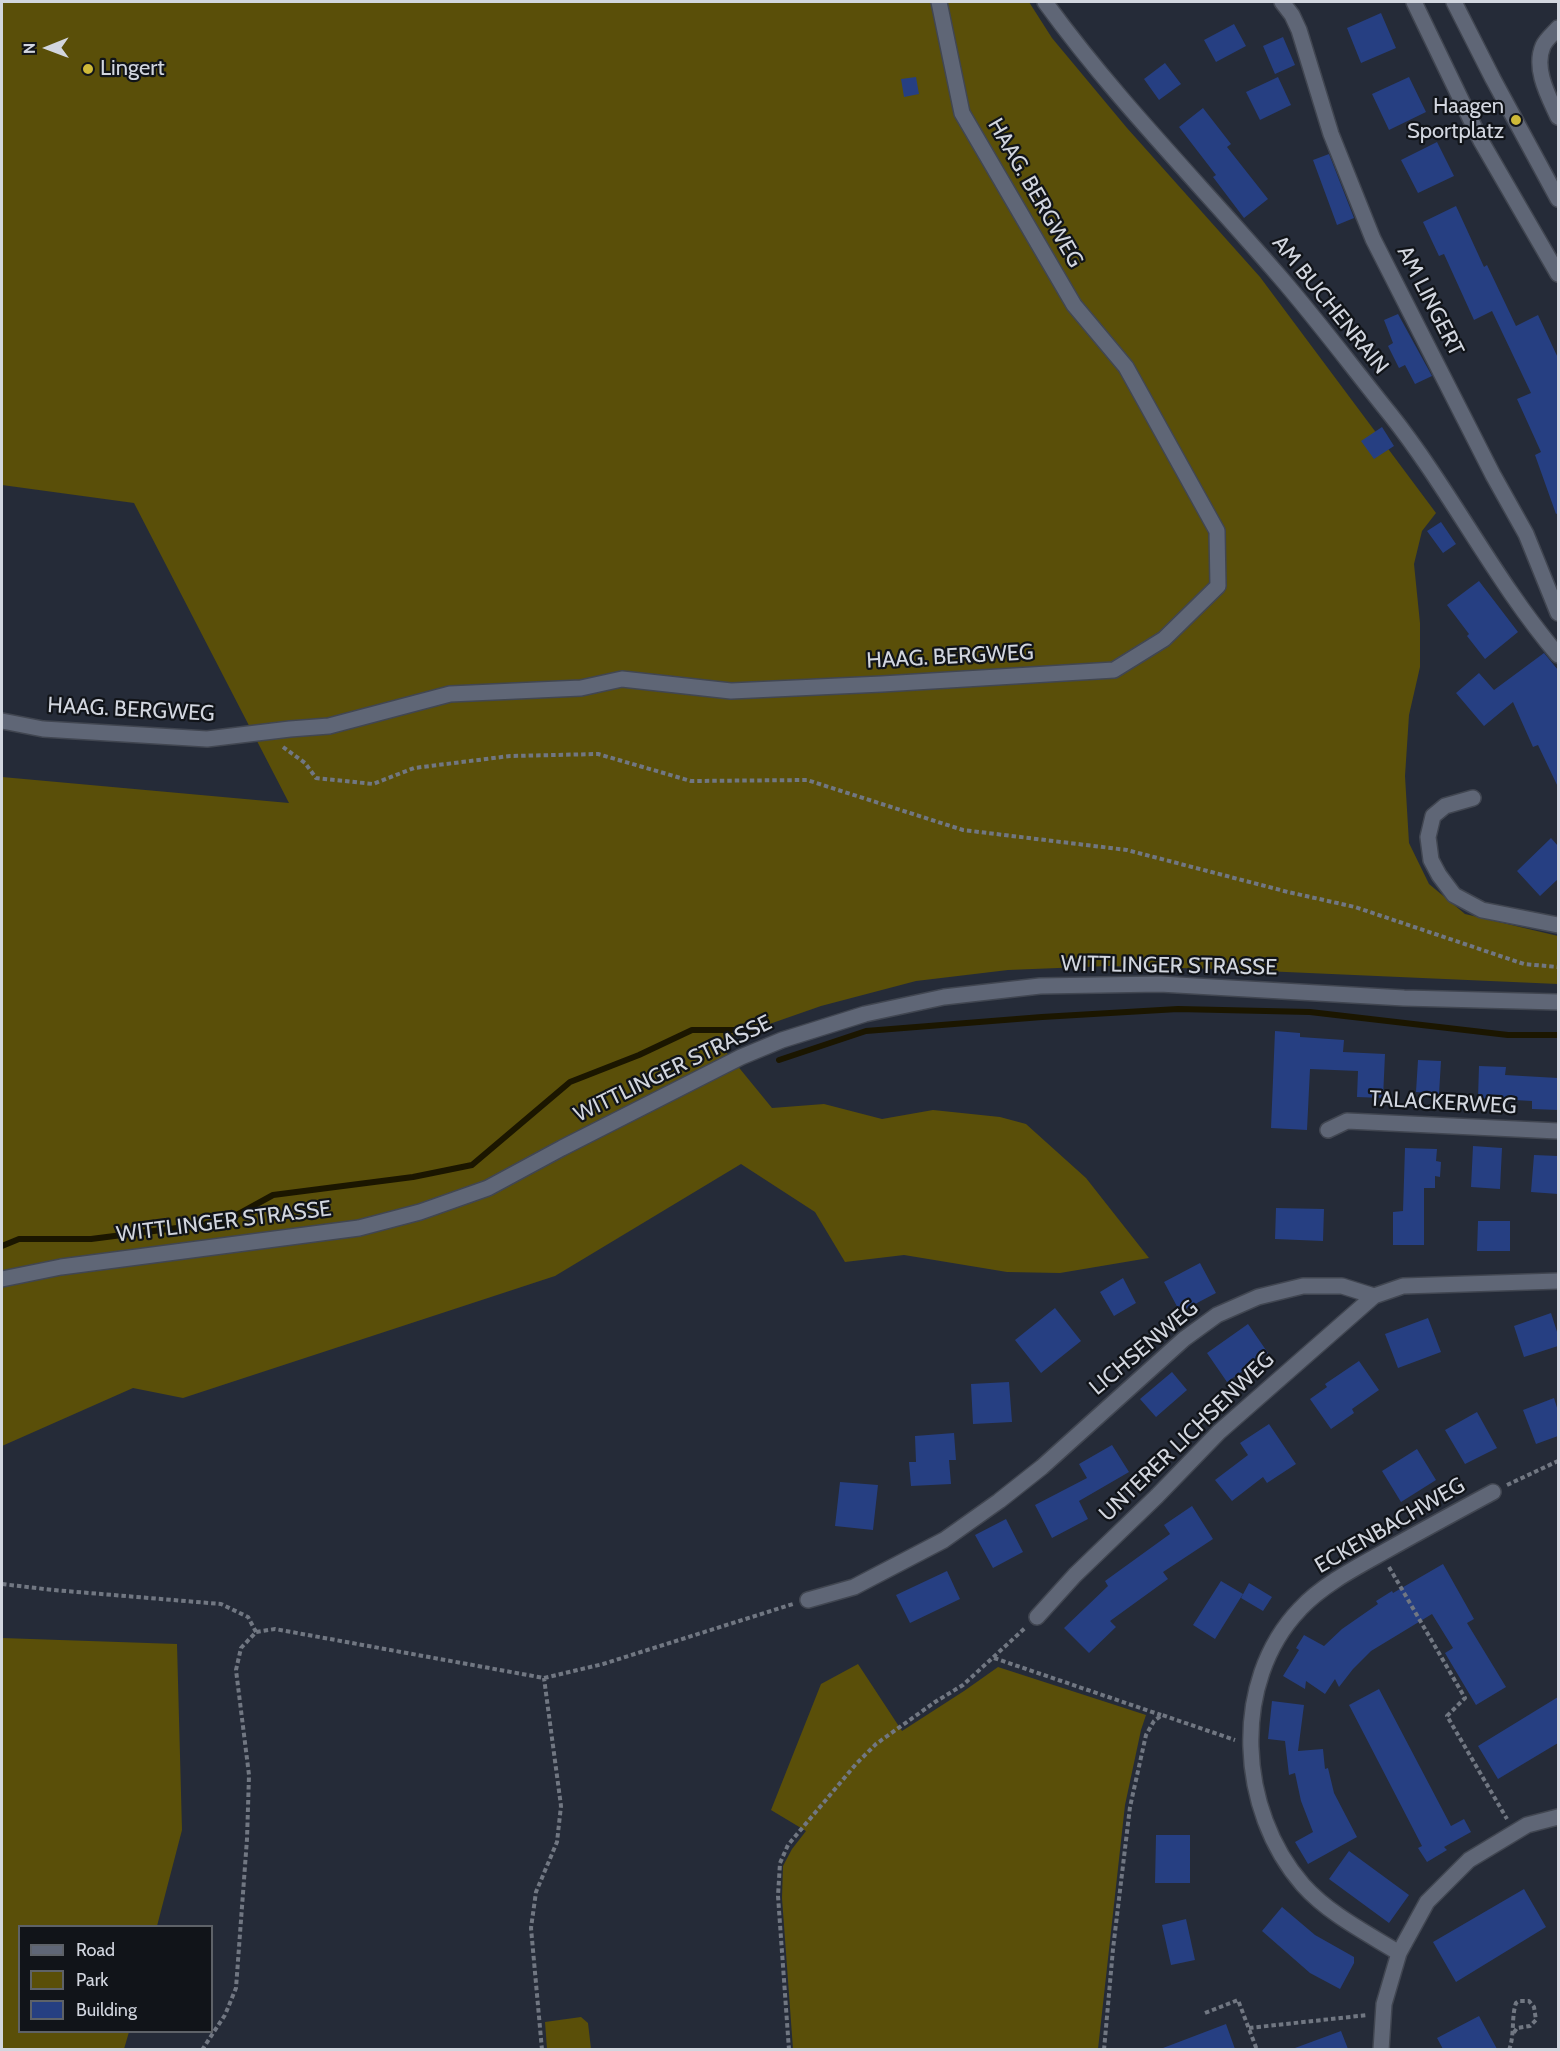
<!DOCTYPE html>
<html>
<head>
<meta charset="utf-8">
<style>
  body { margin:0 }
  #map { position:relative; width:1560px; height:2051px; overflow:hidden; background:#252b38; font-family:Cabin,sans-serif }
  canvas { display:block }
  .frame { position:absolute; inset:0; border:3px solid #d2d6df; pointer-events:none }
  .legend { position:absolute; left:18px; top:1925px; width:195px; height:108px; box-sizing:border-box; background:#111419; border:2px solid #5e6268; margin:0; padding:8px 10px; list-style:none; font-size:18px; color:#d2d6df }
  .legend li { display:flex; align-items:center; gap:12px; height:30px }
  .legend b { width:30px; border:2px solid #5e6268 }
  .north { position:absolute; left:18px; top:18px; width:60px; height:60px; -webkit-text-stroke:4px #111419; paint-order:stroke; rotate:269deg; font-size:16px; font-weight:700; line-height:24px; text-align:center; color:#d2d6df }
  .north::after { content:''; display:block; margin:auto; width:21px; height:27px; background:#d2d6df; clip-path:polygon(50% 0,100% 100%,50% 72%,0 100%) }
</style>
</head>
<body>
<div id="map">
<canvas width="1560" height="2051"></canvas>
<div class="frame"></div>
<ul class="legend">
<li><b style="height:8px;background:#5f6676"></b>Road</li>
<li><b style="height:16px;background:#5a4f09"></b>Park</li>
<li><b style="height:16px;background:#263f82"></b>Building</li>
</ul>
<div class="north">N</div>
</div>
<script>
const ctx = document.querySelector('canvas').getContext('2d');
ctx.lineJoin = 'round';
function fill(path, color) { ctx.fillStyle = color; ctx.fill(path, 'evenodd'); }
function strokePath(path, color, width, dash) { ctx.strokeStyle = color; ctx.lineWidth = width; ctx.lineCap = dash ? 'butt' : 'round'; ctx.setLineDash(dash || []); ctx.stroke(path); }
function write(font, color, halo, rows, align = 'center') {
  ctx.font = font + ' Cabin,sans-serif'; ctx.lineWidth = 4.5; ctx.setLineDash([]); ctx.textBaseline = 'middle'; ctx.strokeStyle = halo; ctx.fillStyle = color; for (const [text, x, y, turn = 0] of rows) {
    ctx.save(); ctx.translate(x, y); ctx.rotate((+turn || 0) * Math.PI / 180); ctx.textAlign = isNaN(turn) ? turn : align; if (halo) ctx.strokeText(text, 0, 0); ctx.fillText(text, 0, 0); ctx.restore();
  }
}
const green = new Path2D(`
  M2 2H1029L1052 38 1127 128 1260 277 1436 513 1422 531 1414 564 1420 623V667L1409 715 1405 776 1409 843 1429 884 1465 914 1558 936V984L1218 969 1108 966 1008 970 916 981 821 1006 718 1042 772 1108 824 1104 882 1119 933 1110 1000 1117 1026 1124 1086 1178 1149 1258 1060 1273 1007 1272 904 1255 845 1262 815 1212 741 1164 555 1276 183 1398 133 1388 2 1446V777L289 803 134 503 2 485Z
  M2 1638 177 1644 182 1830 157 1926H20V2032H129L124 2049H2Z
  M858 1664 902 1731 964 1691 998 1667 1146 1715 1141 1730 1125 1805 1098 2049H793L782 1898 783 1866 792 1849 806 1831 771 1810 821 1684Z
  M581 2017 588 2023 591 2049H547L545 2022Z`);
const stream = new Path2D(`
  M779 1060 866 1031 1042 1017 1178 1009 1310 1012 1508 1035H1558
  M2 1246 19 1239H91L224 1222 273 1195 413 1177 472 1165 570 1082 639 1055 692 1030H756`);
const building = new Path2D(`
  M1381 13 1396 48 1361 63 1347 28Z
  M1234 24 1246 46 1216 62 1204 40Z
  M1283 37 1295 65 1275 74 1263 46Z
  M1165 63 1181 84 1159 100 1144 79Z
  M916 77 919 94 904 97 901 79Z
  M1278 77 1291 105 1260 120 1246 92Z
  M1409 77 1426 112 1389 130 1372 94Z
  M1203 108 1231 144 1227 147 1268 199 1244 218 1213 177 1216 175 1179 127Z
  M1437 142 1454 176 1418 193 1401 160Z
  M1329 154 1354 218 1337 225 1313 160Z
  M1456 206 1484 267 1487 265 1516 326 1538 315 1558 358V513L1556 514 1535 455 1541 452 1517 399 1531 393 1492 311 1474 320 1444 254 1439 256 1423 222Z
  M1398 314 1432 376 1415 384 1405 365 1399 368 1388 346 1393 343 1384 320Z
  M1382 427 1394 446 1374 459 1361 441Z
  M1441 522 1456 544 1443 553 1427 531Z
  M1479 581 1518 632 1485 659 1467 636 1469 634 1447 605Z
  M1544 653 1558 670V787L1538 745 1533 747 1513 702 1484 726 1456 693 1479 673 1494 690Z
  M1551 838 1558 846V879L1540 896 1517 871Z
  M1275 1031 1300 1033V1037L1344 1040 1343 1052 1385 1054 1383 1098 1357 1097 1358 1071 1310 1069 1307 1130 1271 1128Z
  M1418 1060 1441 1061 1439 1094 1416 1092Z
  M1479 1066 1506 1067 1505 1075 1558 1078V1110L1532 1109V1101L1478 1098Z
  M1473 1146 1502 1148 1500 1189 1471 1187Z
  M1405 1148 1437 1149 1436 1161 1441 1162 1440 1177 1435 1176V1188H1424V1245H1393V1212L1403 1211Z
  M1534 1155 1558 1156V1194L1531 1192Z
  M1276 1208 1324 1209 1323 1241 1275 1239Z
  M1478 1221H1510V1251H1477Z
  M1200 1263 1216 1293 1180 1312 1164 1282Z
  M1123 1278 1136 1303 1114 1316 1100 1292Z
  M1055 1308 1081 1341 1041 1373 1015 1340Z
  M1551 1313 1558 1335V1346L1524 1357 1514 1326Z
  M1428 1318 1441 1352 1398 1368 1385 1334Z
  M1248 1324 1268 1353 1227 1382 1207 1353Z
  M1359 1361 1379 1390 1352 1409 1354 1413 1331 1429 1310 1399 1327 1387 1325 1384Z
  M1172 1372 1187 1390 1156 1417 1140 1399Z
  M1009 1382 1012 1422 973 1424 971 1384Z
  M1554 1398 1558 1411V1436L1536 1444 1523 1410Z
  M1477 1412 1497 1448 1465 1464 1445 1430Z
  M1269 1424 1296 1464 1267 1483 1263 1477 1232 1501 1215 1480 1248 1455 1240 1443Z
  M954 1433 956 1460H949L951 1484 911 1486 909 1462H916L915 1436Z
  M1112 1445 1129 1472 1079 1501 1088 1519 1052 1538 1035 1505 1087 1478 1079 1464Z
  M1417 1449 1436 1480 1401 1502 1382 1471Z
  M840 1482 878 1485 873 1530 835 1526Z
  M1192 1506 1213 1539 1163 1572 1168 1579 1110 1621 1116 1627 1089 1653 1064 1628 1108 1586 1105 1581 1170 1534 1164 1525Z
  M1006 1519 1023 1552 993 1568 975 1535Z
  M1443 1564 1474 1619 1467 1623 1506 1687 1476 1705 1445 1653 1453 1648 1432 1614 1371 1651 1353 1669 1339 1687 1335 1679 1325 1694 1306 1681 1305 1689 1283 1676 1299 1650 1296 1648 1304 1635 1324 1646 1342 1629 1378 1604 1376 1601 1392 1591 1393 1593Z
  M947 1571 960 1599 910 1623 896 1595Z
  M1221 1581 1243 1594 1215 1639 1193 1625Z
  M1249 1583 1272 1597 1263 1611 1241 1598Z
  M1379 1689 1451 1826 1464 1819 1471 1832 1444 1847 1447 1850 1427 1862 1418 1848 1422 1846 1349 1705Z
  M1558 1697V1743L1498 1779 1478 1746Z
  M1272 1701 1304 1705 1298 1751 1323 1749 1325 1769 1328 1768 1334 1793 1357 1837 1308 1864 1295 1842 1313 1832 1301 1801 1295 1773 1289 1775 1285 1741 1268 1739Z
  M1156 1835H1190V1883H1155Z
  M1349 1851 1409 1895 1389 1923 1329 1879Z
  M1524 1889 1546 1927 1456 1982 1433 1942Z
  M1282 1907 1315 1935 1354 1957V1963L1340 1989 1310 1973 1262 1931Z
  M1186 1919 1195 1960 1171 1965 1162 1925Z
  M1479 2016 1497 2049H1443L1437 2038Z
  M1226 2024 1235 2049H1164L1163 2048Z
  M1341 2031 1348 2049H1296L1295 2048Z`);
const path = new Path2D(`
  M283 747 305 763 316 778 373 784 414 768 510 756 598 754 691 781 807 780 963 830 1127 850 1288 892 1355 907 1524 964 1558 967
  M1507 1485 1558 1461
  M1389 1567 1465 1698 1447 1716 1507 1819
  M2 1584 53 1590 221 1604 248 1617 256 1632
  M994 1658 1161 1715
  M1205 2013 1238 2000 1257 2050
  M1249 2028 1368 2015
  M202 2050 225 2015 236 1988 247 1839 249 1775 236 1670 241 1648 256 1632 275 1629 544 1678 603 1664 793 1604
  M542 2050 531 1928 536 1892 557 1842 561 1806 544 1678
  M789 2050 778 1896 780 1863 788 1845 856 1764 876 1744 935 1702 963 1685 1025 1628
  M1104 2050 1113 1949 1130 1807 1146 1735 1154 1721 1162 1715 1235 1740
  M1509 2050C1515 2034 1511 2018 1516 2003L1519 2001H1529L1534 2007 1536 2020 1530 2026 1517 2028 1513 2034`);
const minor = new Path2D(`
  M1045 2C1116 100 1201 185 1280 277 1318 321 1353 368 1390 414 1451 491 1495 581 1558 655
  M1282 2 1292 15 1299 30 1331 134 1373 239 1493 475 1526 534 1558 613
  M1414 2 1481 141 1558 274
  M1454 2 1493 79 1558 199
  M1558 28C1554 33 1546 39 1543 46 1533 69 1549 97 1558 117
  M2 721 43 729 207 739 290 729 329 726 450 694 581 688 622 679 731 691 882 684 1114 670 1164 639 1218 586 1217 531 1126 367 1074 305 962 113 939 2
  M1473 798 1445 806 1433 816 1428 837 1431 860 1439 875 1454 895 1482 910 1558 925
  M1328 1130 1347 1121 1558 1131
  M2 1279 61 1267 359 1228 420 1212 488 1188 562 1148 741 1057 782 1040 865 1014 944 997 1040 986 1160 984 1404 998 1558 1002
  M808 1600 854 1587 944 1540 999 1501 1042 1467 1184 1339 1217 1315 1258 1297 1303 1286H1342L1374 1296 1403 1286 1558 1281
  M1037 1617 1075 1575 1157 1496 1219 1432 1374 1296
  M1399 1953C1365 1932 1329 1914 1303 1885 1238 1811 1230 1682 1300 1609 1321 1586 1355 1568 1382 1553 1419 1532 1456 1512 1493 1492
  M1381 2050 1384 2004 1399 1953 1427 1902 1469 1860 1527 1825 1558 1817`);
const markers = [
  [88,69,6,"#ceb938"],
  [1516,120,6,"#ceb938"]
];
const poiNames = [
  ["Lingert",100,69],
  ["Haagen",1504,107,"right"],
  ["Sportplatz",1504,132,"right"]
];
const streetNames = [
  ["HAAG. BERGWEG",1035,193,60],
  ["AM LINGERT",1430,301,63],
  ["AM BUCHENRAIN",1330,305,51],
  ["HAAG. BERGWEG",950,657,-3],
  ["HAAG. BERGWEG",131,710,3],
  ["WITTLINGER STRASSE",1169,966,1],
  ["WITTLINGER STRASSE",673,1069,-26],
  ["TALACKERWEG",1443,1103,3],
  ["WITTLINGER STRASSE",224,1222,-7],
  ["LICHSENWEG",1144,1348,-40],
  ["UNTERER LICHSENWEG",1187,1437,-44],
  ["ECKENBACHWEG",1390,1526,-30]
];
fill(green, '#5a4f09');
strokePath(stream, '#1b1600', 6);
fill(building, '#263f82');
strokePath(minor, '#414651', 18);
strokePath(path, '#717782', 4, [4.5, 3]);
strokePath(minor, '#5f6676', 15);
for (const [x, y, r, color] of markers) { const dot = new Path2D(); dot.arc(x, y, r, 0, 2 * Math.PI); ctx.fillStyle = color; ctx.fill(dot); strokePath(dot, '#111419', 2); }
write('22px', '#d2d6df', '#111419', poiNames, 'left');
write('22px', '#d2d6df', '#111419', streetNames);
</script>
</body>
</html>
